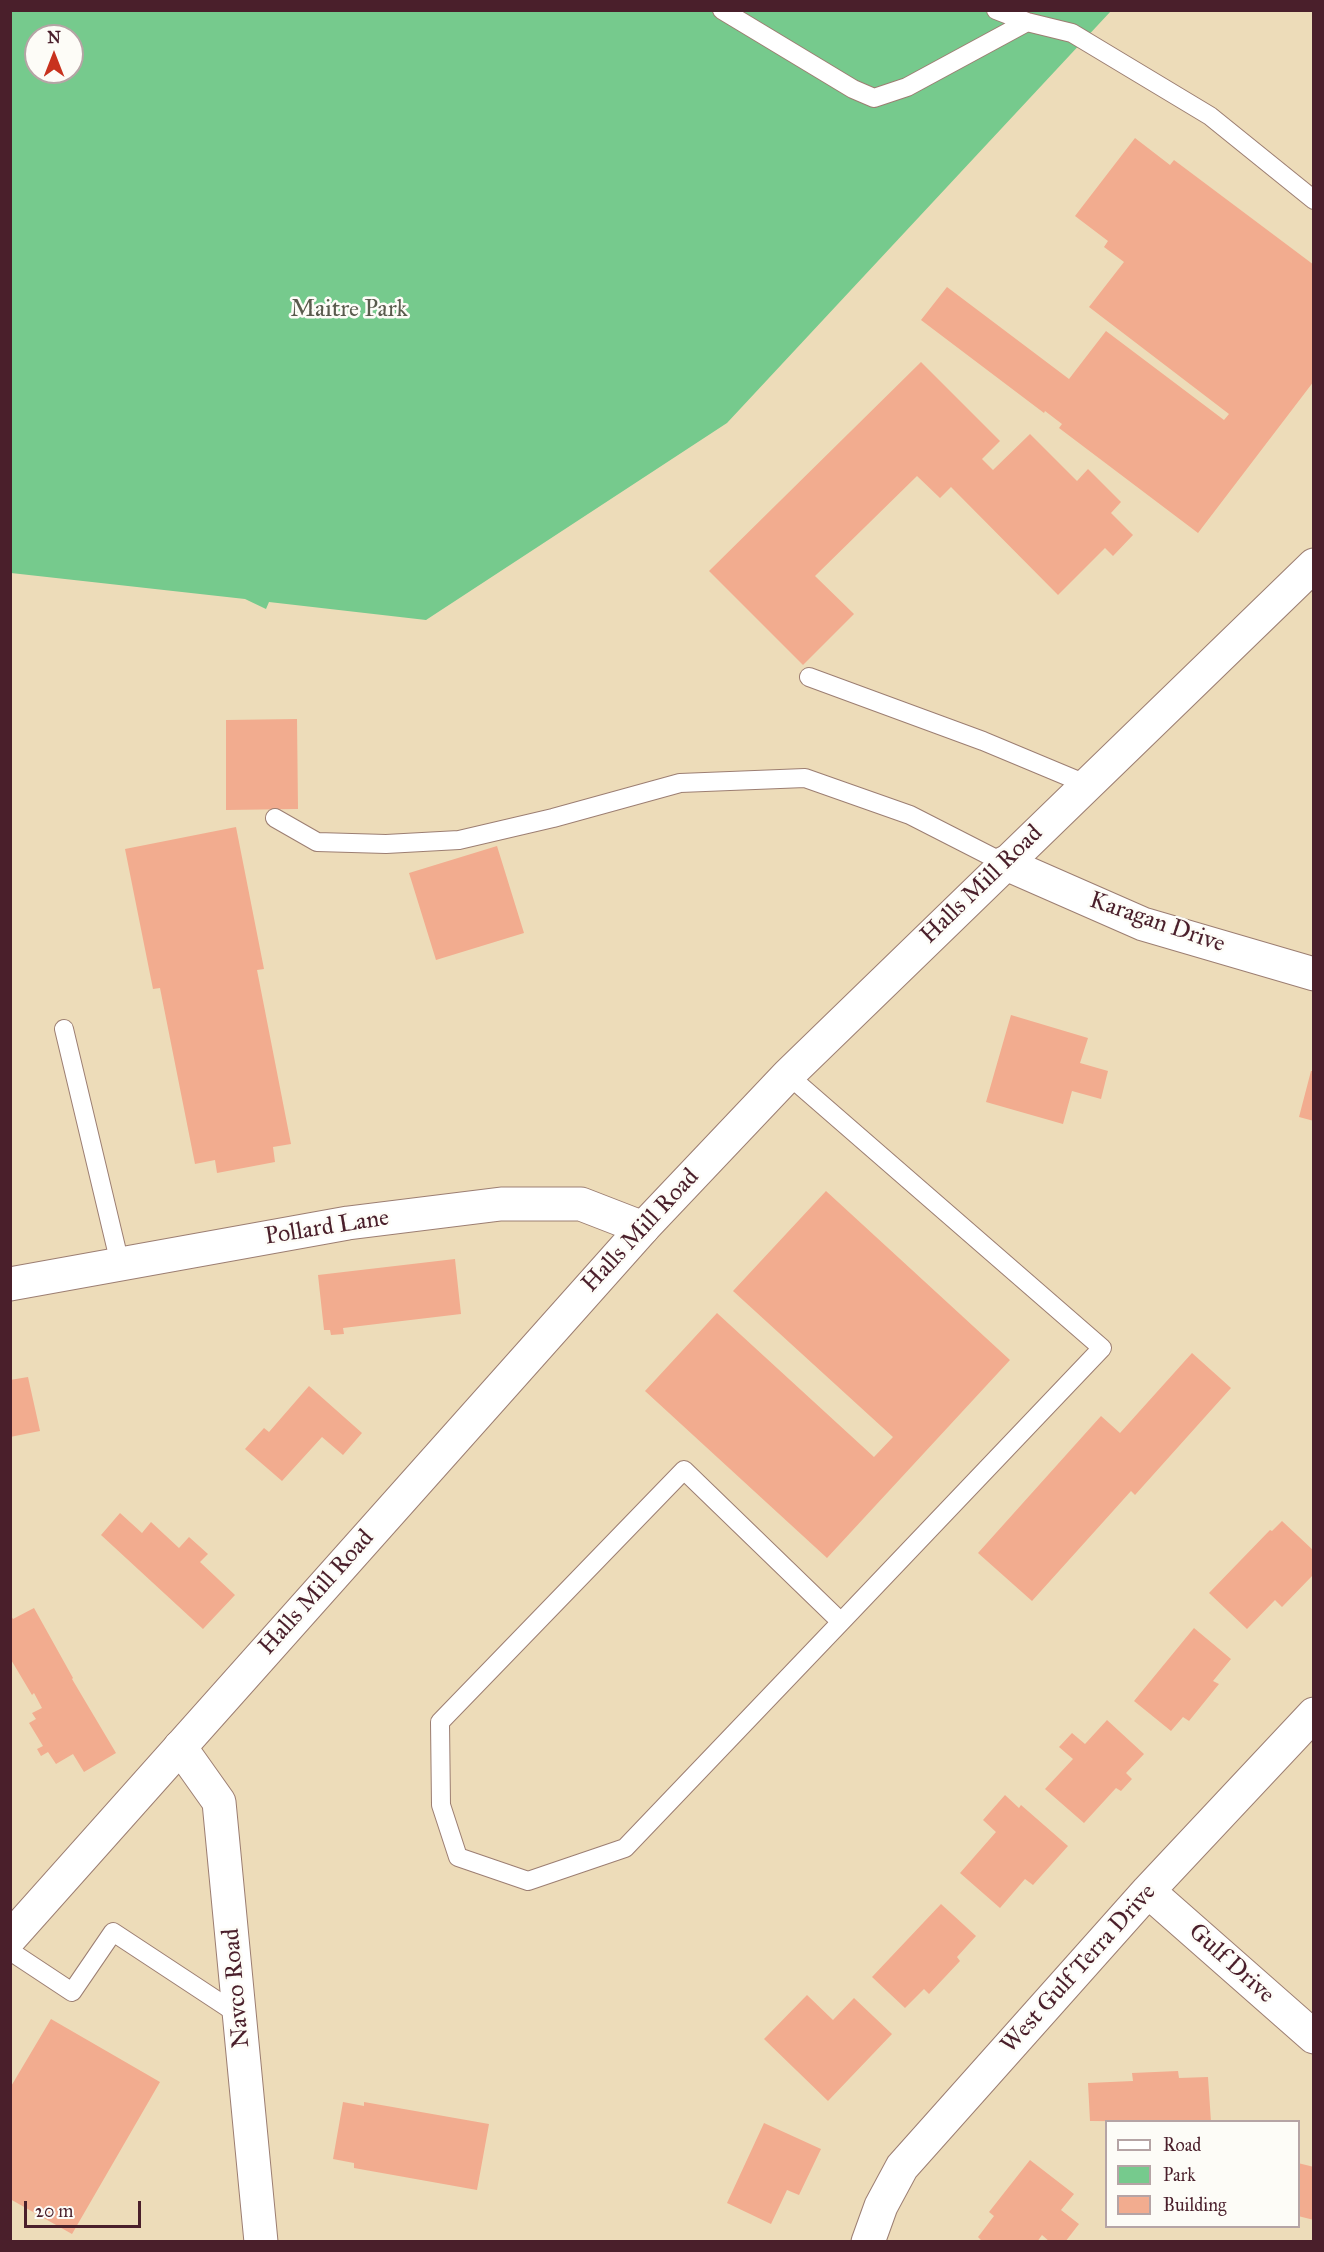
<!DOCTYPE html>
<html>
<head>
<meta charset="utf-8">
<style>
  body { margin:0 }
  #map { position:relative; width:1324px; height:2252px; overflow:hidden; background:#eddcb9; font-family:"IM FELL Great Primer",serif }
  canvas { display:block }
  .frame { position:absolute; inset:0; border:12px solid #4a1f2b; pointer-events:none }
  .legend { position:absolute; left:1105px; top:2120px; width:195px; height:108px; box-sizing:border-box; background:#fdfcf7; border:2px solid #b5a4a5; margin:0; padding:8px 10px; list-style:none; font-size:18px; color:#4a1f2b }
  .legend li { display:flex; align-items:center; gap:12px; height:30px }
  .legend b { width:30px; border:2px solid #b5a4a5 }
  .north { position:absolute; left:24px; top:24px; width:60px; height:60px; box-sizing:border-box; background:#fdfcf7; border:2px solid #b5a4a5; border-radius:50%; rotate:0deg; font-size:16px; font-weight:700; line-height:24px; text-align:center; color:#4a1f2b }
  .north::after { content:''; display:block; margin:auto; width:21px; height:27px; background:#c8321e; clip-path:polygon(50% 0,100% 100%,50% 72%,0 100%) }
  .scale { position:absolute; left:24px; top:2201px; width:117px; height:27px; box-sizing:border-box; border:3px solid #4a1f2b; border-top:0; padding-left:8px; font-size:18px; line-height:21px; white-space:nowrap; color:#4a1f2b; -webkit-text-stroke:4px #fdfcf7; paint-order:stroke }
</style>
</head>
<body>
<div id="map">
<canvas width="1324" height="2252"></canvas>
<div class="frame"></div>
<ul class="legend">
<li><b style="height:8px;background:#fff"></b>Road</li>
<li><b style="height:16px;background:#76ca8d"></b>Park</li>
<li><b style="height:16px;background:#f2ac8f"></b>Building</li>
</ul>
<div class="north">N</div>
<div class="scale">20 m</div>
</div>
<script>
const ctx = document.querySelector('canvas').getContext('2d');
ctx.lineJoin = 'round';
function fill(path, color) { ctx.fillStyle = color; ctx.fill(path, 'evenodd'); }
function strokePath(path, color, width, dash) { ctx.strokeStyle = color; ctx.lineWidth = width; ctx.lineCap = dash ? 'butt' : 'round'; ctx.setLineDash(dash || []); ctx.stroke(path); }
function write(font, color, halo, rows, align = 'center') {
  ctx.font = font + ' "IM FELL Great Primer",serif'; ctx.lineWidth = 5; ctx.setLineDash([]); ctx.textBaseline = 'middle'; ctx.strokeStyle = halo; ctx.fillStyle = color; for (const [text, x, y, turn = 0] of rows) {
    ctx.save(); ctx.translate(x, y); ctx.rotate((+turn || 0) * Math.PI / 180); ctx.textAlign = isNaN(turn) ? turn : align; if (halo) ctx.strokeText(text, 0, 0); ctx.fillText(text, 0, 0); ctx.restore();
  }
}
const green = new Path2D(`
  M11 11H1111L727 423 426 620 269 602 266 609 245 599 11 573ZM36 36H72V72H36Z`);
const building = new Path2D(`
  M1135 138 1170 165 1174 160 1314 265V381L1198 533 1059 428 1062 424 1045 411 1044 413 921 320 947 287 1069 379 1106 331 1224 420 1229 414 1089 307 1124 262 1104 247 1108 241 1075 216Z
  M921 362 1000 441 982 459 993 470 1030 434 1077 481 1088 469 1121 502 1111 513 1133 535 1113 556 1105 548 1058 595 951 487 940 498 917 476 815 576 854 614 803 665 709 571Z
  M297 719 298 809 226 810V720Z
  M236 827 264 969 257 970 291 1144 273 1147 275 1162 217 1173 215 1160 195 1164 160 988 153 989 125 849Z
  M497 846 524 933 436 960 409 873Z
  M1011 1015 1088 1038 1080 1063 1108 1071 1101 1099 1072 1091 1063 1124 986 1102Z
  M1311 1071H1314V1121L1299 1117Z
  M826 1191 1010 1360 827 1558 645 1391 717 1313 874 1457 893 1437 733 1291Z
  M455 1259 461 1314 343 1328 344 1334 331 1335 330 1330H324L318 1275Z
  M1192 1353 1231 1388 1135 1495 1131 1491 1032 1601 978 1553 1101 1416 1120 1433Z
  M28 1377 40 1431 10 1437V1380Z
  M309 1386 362 1433 343 1455 322 1437 282 1481 245 1449 264 1428 269 1432Z
  M120 1513 142 1533 151 1522 179 1548 189 1537 208 1554 200 1562 235 1595 203 1629 101 1535Z
  M1282 1521 1314 1551V1574L1282 1607 1275 1600 1247 1629 1209 1593 1270 1530 1272 1531Z
  M34 1608 73 1678 72 1679 116 1753 84 1772 73 1754 56 1764 48 1752 41 1756 37 1749 43 1746 29 1723 36 1719 32 1713 42 1708 34 1693 32 1695 10 1658V1614L13 1619Z
  M1194 1628 1231 1659 1213 1681 1219 1684 1189 1721 1183 1717 1171 1731 1134 1701Z
  M1107 1720 1144 1754 1126 1773 1132 1779 1121 1791 1116 1788 1084 1823 1045 1789 1073 1759 1059 1747 1072 1733 1085 1744Z
  M1005 1795 1019 1808 1021 1805 1068 1846 1033 1885 1025 1879 1000 1908 960 1873 996 1832 983 1820Z
  M941 1904 976 1936 957 1957 960 1961 929 1994 924 1989 905 2008 872 1977Z
  M807 1995 833 2020 854 1998 892 2034 828 2101 764 2039Z
  M51 2019 160 2082 72 2234 10 2199V2088Z
  M1178 2071 1179 2078 1208 2077 1211 2122 1090 2121 1088 2083 1133 2081 1132 2073Z
  M343 2102 364 2106V2102L489 2124 477 2190 354 2168V2163L333 2159Z
  M764 2123 821 2149 799 2195 787 2190 771 2224 727 2203Z
  M1030 2160 1074 2194 1061 2210 1079 2224 1065 2242H1050L1042 2235 1037 2242H983L978 2237 994 2216 989 2212Z
  M1298 2163 1314 2167V2220L1298 2216Z`);
const lane = new Path2D(`
  M722 10 853 89 874 98 907 87 1027 22 1072 33 1210 116 1314 200
  M996 10 1027 22
  M809 677 983 741 1086 784
  M275 818 317 842 386 844 459 840 553 818 680 783 805 778 910 815 1004 863
  M64 1029 120 1264
  M788 1075 1102 1348 841 1622
  M684 1470 841 1622 625 1848 528 1881 458 1857 441 1805 440 1722Z
  M10 1951 72 1992 113 1932 239 2015`);
const street = new Path2D(`
  M1004 863 1143 924 1314 974
  M10 1284 348 1223 501 1204H581L643 1228
  M180 1747 219 1802 261 2242
  M1148 1891 1314 2037
  M868 2242 881 2206 902 2167 1148 1891 1314 1714`);
const secondary = new Path2D(`
  M10 1938 643 1228 788 1075 1314 565`);
const parkNames = [
  ["Maitre Park",349,310]
];
const streetNames = [
  ["Halls Mill Road",982,885,-44],
  ["Karagan Drive",1157,923,19],
  ["Pollard Lane",327,1228,-9],
  ["Halls Mill Road",641,1231,-47],
  ["Halls Mill Road",317,1593,-48],
  ["Gulf Drive",1231,1964,42],
  ["West Gulf Terra Drive",1079,1969,-48],
  ["Navco Road",237,1988,-95]
];
fill(green, '#76ca8d');
fill(building, '#f2ac8f');
strokePath(lane, '#9c7e72', 20);
strokePath(street, '#9c7e72', 35);
strokePath(secondary, '#9c7e72', 35);
strokePath(lane, '#fff', 18);
strokePath(street, '#fff', 33);
strokePath(secondary, '#fff', 33);
write('24px', '#595b4d', '#fdfcf7', parkNames);
write('24px', '#4a1f2b', '#fdfcf7', streetNames);
</script>
</body>
</html>
